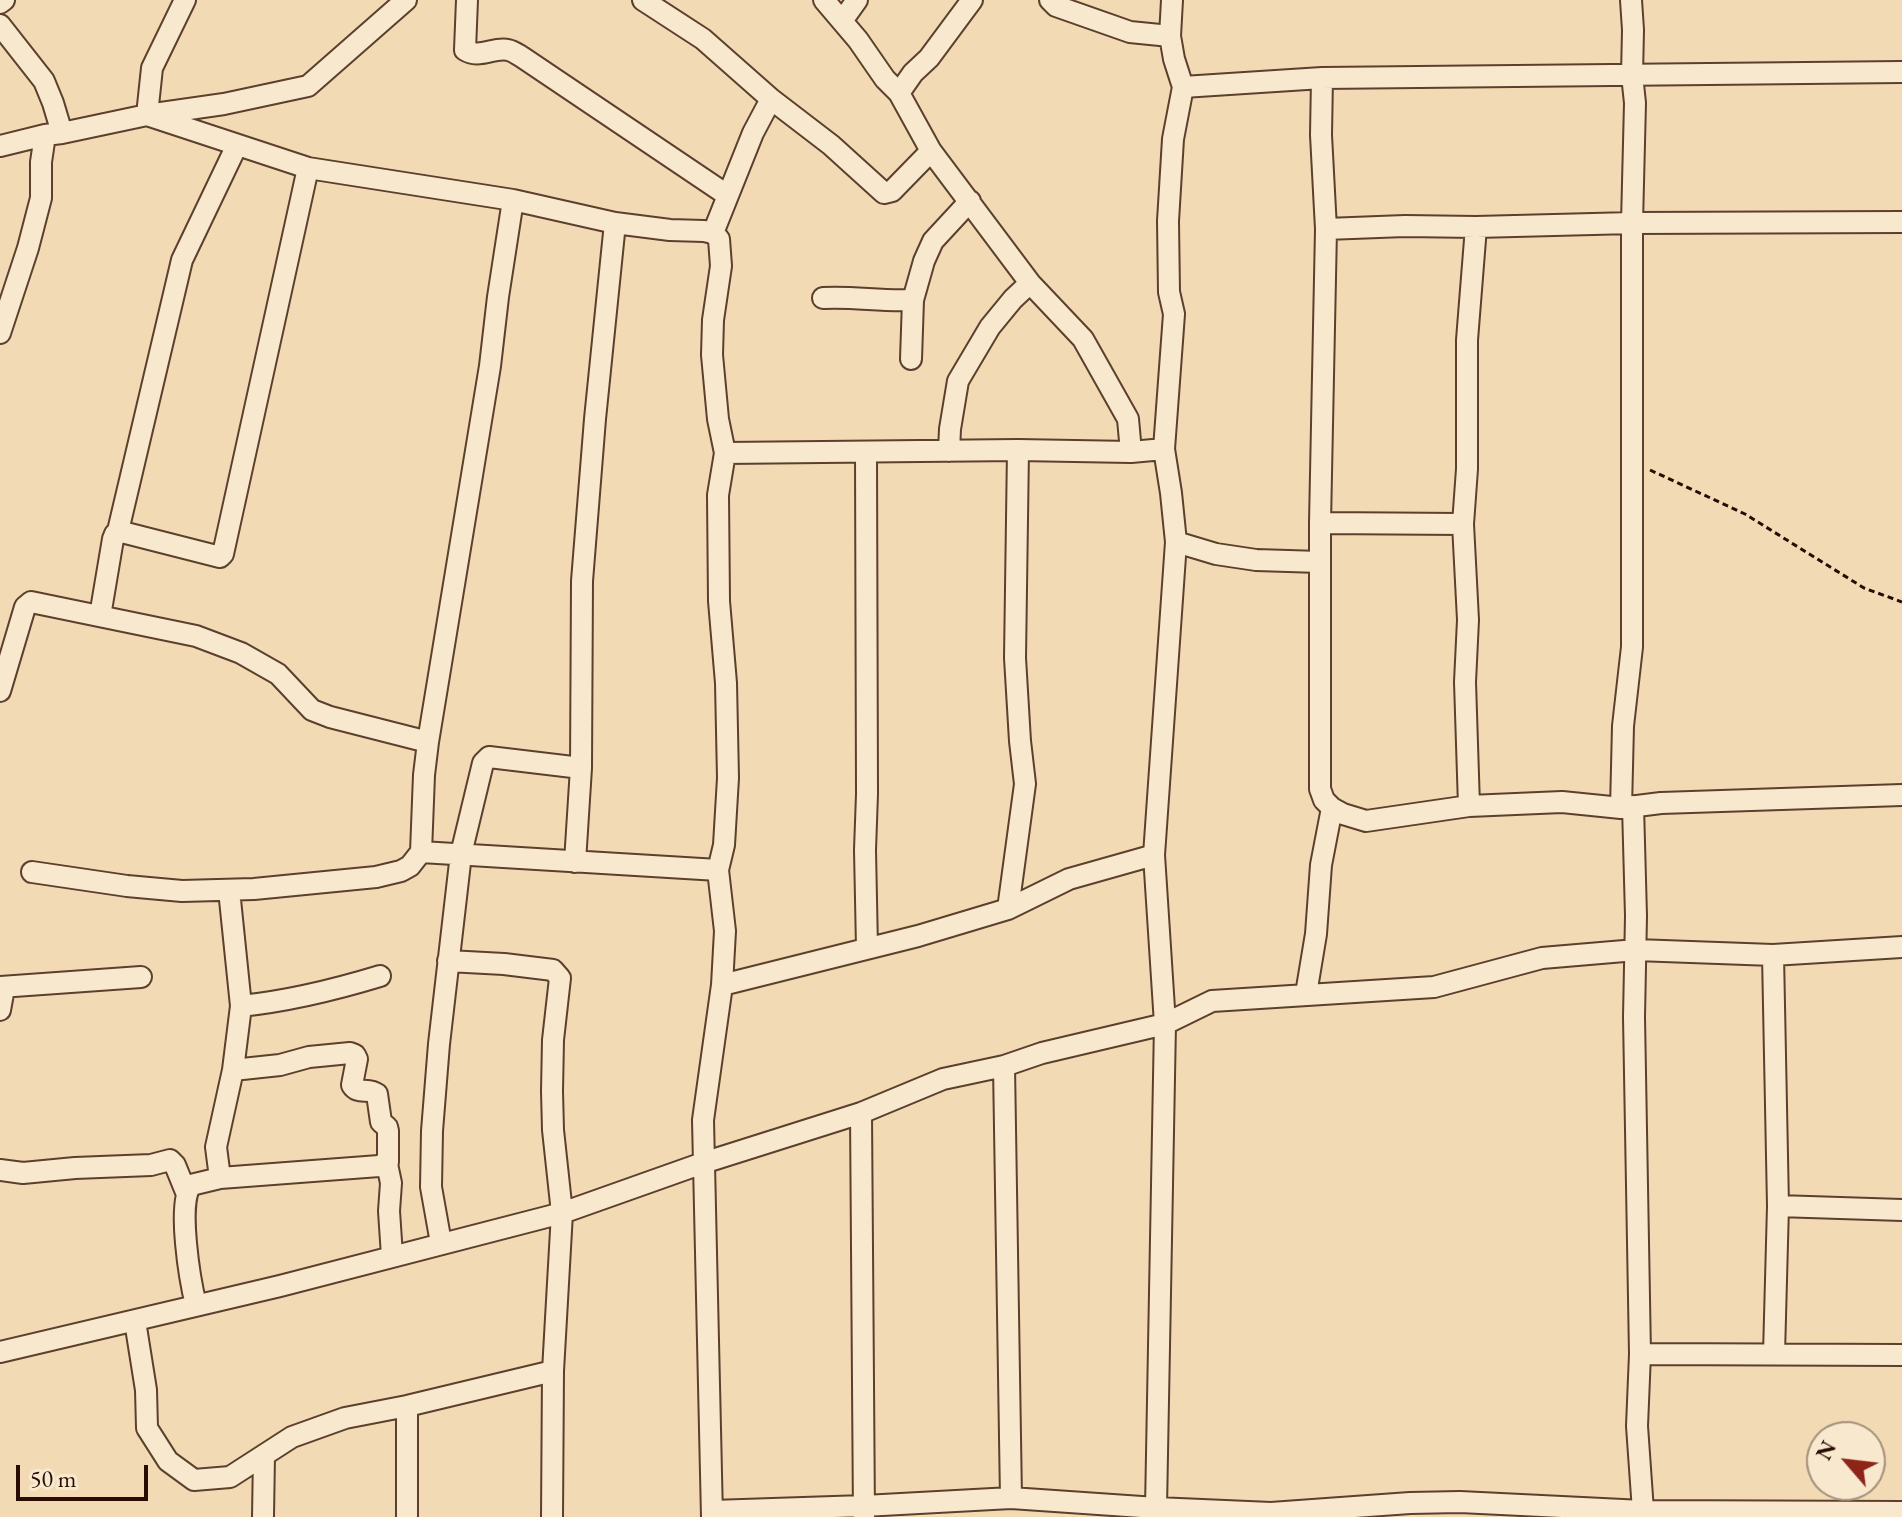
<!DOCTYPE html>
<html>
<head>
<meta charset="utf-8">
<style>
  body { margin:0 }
  #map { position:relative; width:1902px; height:1517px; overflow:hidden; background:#f2dbb4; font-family:"EB Garamond",serif }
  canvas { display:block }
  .north { position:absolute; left:1806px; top:1421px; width:80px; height:80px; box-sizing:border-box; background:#f7e8ce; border:2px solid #a5907c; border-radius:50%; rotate:298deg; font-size:22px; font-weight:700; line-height:32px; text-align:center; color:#2a0b00 }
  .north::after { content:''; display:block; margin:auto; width:28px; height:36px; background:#8f2418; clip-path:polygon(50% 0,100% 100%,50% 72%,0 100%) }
  .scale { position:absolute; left:16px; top:1465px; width:132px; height:36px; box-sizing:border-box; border:4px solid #2a0b00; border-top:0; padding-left:10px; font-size:24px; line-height:28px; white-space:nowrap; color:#2a0b00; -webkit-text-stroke:6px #f7e8ce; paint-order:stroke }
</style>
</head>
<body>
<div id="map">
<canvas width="1902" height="1517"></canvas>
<div class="north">N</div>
<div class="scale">50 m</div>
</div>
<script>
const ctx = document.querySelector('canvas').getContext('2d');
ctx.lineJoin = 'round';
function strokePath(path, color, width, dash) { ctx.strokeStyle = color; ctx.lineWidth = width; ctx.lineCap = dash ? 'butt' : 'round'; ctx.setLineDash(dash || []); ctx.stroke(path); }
const path = new Path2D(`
  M1650 470 1745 514 1864 588 1902 602`);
const minor = new Path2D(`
  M185 0 152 68 147 115 308 168 513 200 615 223 670 230 704 231 713 233 719 239 721 266 713 320 712 355 718 419 725 453 718 495 719 601 726 683 728 778 724 845 718 870 725 931 722 985 703 1120 712 1517
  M467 0 465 50C479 59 493 47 508 50 513 51 517 54 522 57L727 195
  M643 0 703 39 771 99 831 145 884 193 892 191 931 151
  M824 0 858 40 885 79 899 93 931 151 1030 283 1083 339 1128 419 1131 452
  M1050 0 1056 6 1130 32 1170 36
  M1172 0 1170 36 1174 59 1183 87 1173 139 1168 221 1169 292 1174 314 1164 449 1171 493 1176 542 1216 554 1256 560 1320 562
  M0 3 4 0
  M842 21 857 0
  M0 25 44 81 53 103 62 133
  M1322 78 1321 135 1326 229 1405 226 1476 227 1632 223 1635 103 1632 75 1633 30 1631 0
  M1183 87 1322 78 1902 72
  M899 93 913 73 929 58 972 0
  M0 146 45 135 62 133 147 115 224 104 308 86 406 0
  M1326 229 1320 523 1463 524
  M713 233 753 133 771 99
  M823 298C853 296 883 302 913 300L924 261 933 241 970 201
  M0 333 28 248 41 198V162L45 135
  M911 359 913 300
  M949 451 950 429 958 381 990 327 1013 299 1030 283
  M725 453 1018 450 1131 452 1164 449
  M866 453 867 794 865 850 867 948
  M1320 523V789L1324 800 1332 808 1343 814 1366 821 1469 806 1562 802 1621 808 1661 803 1902 795
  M118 531 182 260 237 145
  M1176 542 1154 855 1165 1024 1156 1508 1271 1513 1410 1503 1460 1502 1643 1511 1902 1512
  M100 616 113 539 115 534 118 531 220 557 223 554 308 168
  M0 691 25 607 31 602 196 636 241 653 278 674 312 710 330 717 428 742
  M1469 806 1465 682 1468 620 1463 524 1467 469V340L1476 227
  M1633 806 1636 916 1634 1017 1640 1354 1637 1426 1643 1511
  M1621 808 1623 726 1632 647V223L1902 222
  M421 852 424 775 428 742 490 366 498 297 513 200
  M575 862 581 768 582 581 595 419 615 223
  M32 872 127 886 182 891 254 889 376 877 401 871 410 866 421 852 718 870
  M1008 909 1025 784 1020 741 1015 658 1018 450
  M1773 955 1778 1206 1774 1354
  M448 961 504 964 553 970 560 978 553 1040 552 1091 553 1130 562 1213 553 1371 552 1517
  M722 985 918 936 1008 909 1069 879 1154 855
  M0 987 141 977
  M1306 994 1316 934 1321 865 1332 808
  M241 1006C289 1001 334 990 380 976
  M0 1010 4 988
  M1004 1066 1011 1498
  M861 1113 864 1517
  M387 1164 391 1183 389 1211 392 1256
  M0 1170 23 1173 75 1168 151 1165 170 1160 175 1165 186 1192
  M220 1178 379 1166 388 1162V1131L387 1127 381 1122 377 1094C368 1087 358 1095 352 1085L357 1059 355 1055 350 1053 309 1057 280 1065 233 1070
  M1778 1206 1902 1210
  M441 1243 431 1187 432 1131 439 1044 461 854 483 763 489 757 581 768
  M196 1305C190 1281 177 1204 191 1185L220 1178 216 1147 233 1070 241 1006 229 890
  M135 1321 146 1390 147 1428 168 1461 194 1480 230 1477 292 1437 345 1418 407 1406 553 1371
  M0 1352 280 1286 562 1213 703 1163 861 1113 943 1079 1004 1066 1042 1053 1165 1024 1212 1001 1434 987 1542 958 1636 950 1773 955 1902 947
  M1640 1354 1902 1355
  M407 1406V1517
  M712 1511 864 1506 1011 1498 1156 1508
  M263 1517 264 1455`);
strokePath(minor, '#5c3f2d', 24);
strokePath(path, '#2a0b00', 3, [6, 4]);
strokePath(minor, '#f7e8ce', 20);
</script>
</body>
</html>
